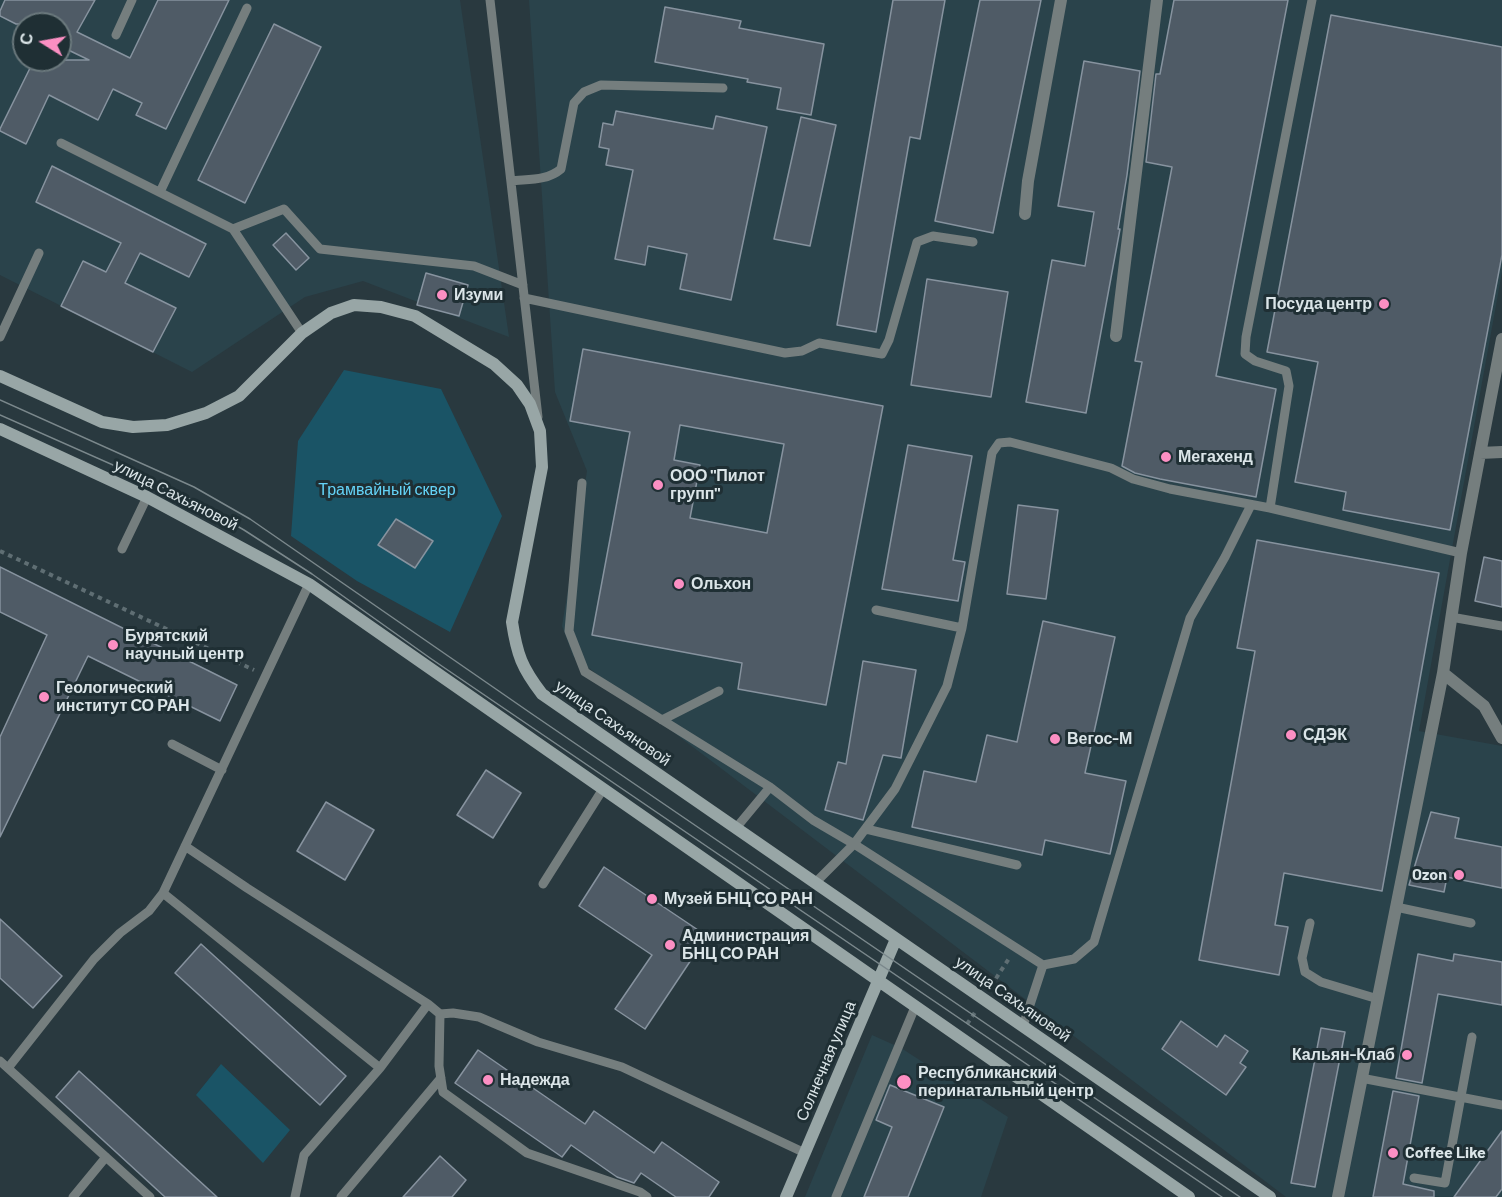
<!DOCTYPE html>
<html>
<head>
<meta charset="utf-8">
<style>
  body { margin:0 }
  #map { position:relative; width:1502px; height:1197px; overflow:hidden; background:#29393f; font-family:Barlow,sans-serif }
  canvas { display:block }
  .north { position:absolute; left:12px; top:12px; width:60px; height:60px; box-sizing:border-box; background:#1f2f34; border:2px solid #6a787c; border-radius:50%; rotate:281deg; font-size:16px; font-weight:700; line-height:24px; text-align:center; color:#dbe5e8 }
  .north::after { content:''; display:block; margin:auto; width:21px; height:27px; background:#fc8fc3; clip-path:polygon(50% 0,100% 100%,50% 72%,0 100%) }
</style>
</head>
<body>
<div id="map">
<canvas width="1502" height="1197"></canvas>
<div class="north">С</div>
</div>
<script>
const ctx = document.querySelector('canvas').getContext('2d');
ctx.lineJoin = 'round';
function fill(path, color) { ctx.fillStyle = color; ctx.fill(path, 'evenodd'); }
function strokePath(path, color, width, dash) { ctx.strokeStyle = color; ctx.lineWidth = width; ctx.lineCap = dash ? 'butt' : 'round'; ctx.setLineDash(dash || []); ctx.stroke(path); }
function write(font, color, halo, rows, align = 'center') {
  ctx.font = font + ' Barlow,sans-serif'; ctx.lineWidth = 6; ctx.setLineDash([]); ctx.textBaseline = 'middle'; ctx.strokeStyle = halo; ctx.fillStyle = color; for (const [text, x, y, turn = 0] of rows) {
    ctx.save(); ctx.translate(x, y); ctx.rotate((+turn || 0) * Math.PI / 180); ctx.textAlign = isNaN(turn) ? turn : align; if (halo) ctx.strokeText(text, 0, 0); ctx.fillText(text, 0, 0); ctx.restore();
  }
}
const built = new Path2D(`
  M0 0H460L509 337 363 281 305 297 192 372 0 275ZM24 24H60V60H24Z
  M529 0H1502V272L1419 731 1502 746V1197H1286L573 656 562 626 587 471 555 392Z
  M872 1035 901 1048 1008 1117 981 1197H805Z`);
const green = new Path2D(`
  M344 370 441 389 502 516 450 632 357 581 291 536 298 441Z
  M221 1064 290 1130 263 1163 196 1095Z`);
const building = new Path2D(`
  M5 0H95L77 32 130 58 158 0H229L166 129 136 115 142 103 113 89 98 120 49 95 26 144 0 131V129L34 60H89L60 46V24H16L0 16V11Z
  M893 0H945L920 139 910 137 876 332 837 325Z
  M980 0H1041L993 233 935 221Z
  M1174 0H1288L1216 376 1276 389 1256 497 1160 479 1135 473 1122 466 1142 362 1135 361 1172 167 1146 162 1156 74H1160Z
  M665 7 741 21 739 28 824 44 811 115 777 109 781 88 747 82 748 79 655 62Z
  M1331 15 1502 47V255L1450 530 1343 510 1346 492 1295 482 1318 362 1267 352Z
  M274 24 321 47 245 203 198 180Z
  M1084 61 1140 71 1127 175 1118 229H1120L1086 413 1026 402 1052 260 1085 266 1094 212 1058 206Z
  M616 111 713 129 716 116 767 127 731 300 680 289 687 254 648 246 645 265 615 259 633 170 606 165 609 149 599 147 603 123 613 125Z
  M801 117 836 125 810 246 774 239Z
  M52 166 206 244 189 277 140 253 125 283 176 308 153 352 61 306 83 261 106 272 121 243 36 202Z
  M286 233 309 258 296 270 273 245Z
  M426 273 468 285 459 316 417 305Z
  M927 279 1008 292 991 397 911 385Z
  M583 349 883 406 826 705 738 689 742 663 592 635 630 432 570 421ZM680 425 784 444 767 533 690 518 700 465 674 460Z
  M908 445 972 456 953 560 965 562 958 601 882 589Z
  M1018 505 1058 510 1046 599 1007 594Z
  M396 519 433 541 415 568 378 545Z
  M1257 540 1439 573 1382 891 1284 873 1275 925 1288 927 1279 975 1199 960 1255 651 1237 648Z
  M1484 557 1502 561V607L1475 601Z
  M0 567 237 685 220 721 88 656 0 837V737L47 635 0 612Z
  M1043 621 1115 637 1085 773 1126 781 1110 854 1045 840 1042 855 912 827 924 771 976 782 987 735 1017 742Z
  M863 661 916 670 901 758 883 755 863 820 825 810 838 762 846 764Z
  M486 770 521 793 493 838 457 815Z
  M326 802 374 830 345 880 297 851Z
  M1431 812 1459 818 1455 838 1502 847V888L1447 877 1444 892 1409 885Z
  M604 867 707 936 645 1029 615 1009 652 955 579 906Z
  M0 919 62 976 33 1008 0 978Z
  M201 944 346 1076 320 1105 175 973Z
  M1418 954 1453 961 1454 954 1502 962V1005L1438 994 1422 1083 1396 1078Z
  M1181 1021 1217 1047 1225 1035 1248 1051 1240 1063 1246 1067 1226 1095 1162 1049Z
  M1321 1028 1345 1032 1315 1187 1291 1183Z
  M478 1050 585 1124 594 1111 654 1153 662 1142 719 1182 709 1197H676L641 1173 634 1183 617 1177 571 1145 562 1157 455 1083Z
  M79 1071 217 1197H165L56 1097Z
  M890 1085 944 1107 908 1197H864L892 1127 876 1120Z
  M1393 1091 1419 1096 1403 1184 1434 1191V1197H1373Z
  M1502 1131V1189L1496 1197H1454Z
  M440 1156 466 1180 452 1197H403Z`);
const path = new Path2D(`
  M0 551 254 670
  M991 986 1010 957
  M967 1024 976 1011`);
const lane = new Path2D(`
  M490 0 538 417
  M1312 0 1246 337 1245 354 1255 361 1286 371 1289 386 1270 508 1461 553
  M116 35 132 0
  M61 143 233 229 302 333
  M511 181C528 179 547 181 561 169L574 103 584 92 601 85 723 88
  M160 192 247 8
  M233 229 284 209 320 249 474 266 523 285
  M524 298 785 353 802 351 819 343 882 354 889 340 917 242 933 236 973 242
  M0 337 39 253
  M582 483 569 631 585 672 770 787 813 820 854 844 895 789 947 686 962 628 992 453 999 443 1010 442 1111 468 1133 479 1170 489 1270 508
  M122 549 147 497
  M876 610 962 628
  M1451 617 1502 626
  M662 720 719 691
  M172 744 222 770
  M736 828 770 787
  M866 829 1017 865
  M185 846 247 888 428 1004
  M815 883 854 844 1043 965 1074 959 1094 942 1190 618 1225 557 1251 505
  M543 884 603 789
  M163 893 380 1068 304 1155 295 1197
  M1396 907 1471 923
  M1310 923 1302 958 1305 972 1321 982 1378 999
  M1023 1026 1043 965
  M0 1061 150 1197
  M8 1068 94 959 120 933 149 911 163 893 309 584
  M380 1068 428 1004 440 1014
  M1361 1078 1502 1105
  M1414 1178 1445 1183 1472 1037
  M73 1197 106 1157
  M341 1197 441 1078
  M647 1197 640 1192 527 1153 443 1092 439 1066 440 1014 453 1013 479 1017 538 1042 622 1067 805 1153
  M836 1197 915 1007`);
const street = new Path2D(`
  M1025 214 1028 181 1061 0
  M1116 336 1157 0
  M1480 453 1502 452
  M1443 673 1484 706 1502 738
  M1338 1197 1443 673 1461 553 1502 339`);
const secondary = new Path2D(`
  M0 376 102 422 133 427 167 425 206 413 239 396 302 333 331 313 354 305 381 307 415 316 494 364 517 385 530 404 540 431 542 467 512 622C517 655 522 668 542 694L1270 1197
  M0 429 147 497 309 584 1189 1197
  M786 1197 896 939`);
const tram = new Path2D(`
  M0 400 194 487 250 519 532 714 1240 1197
  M0 415 192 500 244 530 312 574 430 658 1222 1197`);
const markers = [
  [442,295,6,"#fc8fc3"],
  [1384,304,6,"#fc8fc3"],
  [1166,457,6,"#fc8fc3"],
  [658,485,6,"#fc8fc3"],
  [679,584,6,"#fc8fc3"],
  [113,645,6,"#fc8fc3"],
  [44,697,6,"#fc8fc3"],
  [1291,735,6,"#fc8fc3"],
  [1055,739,6,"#fc8fc3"],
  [1459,875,6,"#fc8fc3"],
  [652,899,6,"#fc8fc3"],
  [670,945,6,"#fc8fc3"],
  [1407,1055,6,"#fc8fc3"],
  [488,1080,6,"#fc8fc3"],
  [904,1082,8,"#fc8fc3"],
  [1393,1153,6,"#fc8fc3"]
];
const poiNames = [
  ["Изуми",454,295],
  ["Посуда центр",1372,304,"right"],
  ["Мегахенд",1178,457],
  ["ООО \"Пилот",670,476],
  ["групп\"",670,494],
  ["Ольхон",691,584],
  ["Бурятский",125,636],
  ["научный центр",125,654],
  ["Геологический",56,688],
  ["институт СО РАН",56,706],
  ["СДЭК",1303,735],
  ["Вегос-М",1067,739],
  ["Ozon",1447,875,"right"],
  ["Музей БНЦ СО РАН",664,899],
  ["Администрация",682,936],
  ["БНЦ СО РАН",682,954],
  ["Кальян-Клаб",1395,1055,"right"],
  ["Республиканский",918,1073],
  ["перинатальный центр",918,1091],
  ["Надежда",500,1080],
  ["Coffee Like",1405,1153]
];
const parkNames = [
  ["Трамвайный сквер",387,490]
];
const streetNames = [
  ["улица Сахьяновой",176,495,27],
  ["улица Сахьяновой",613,723,35],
  ["улица Сахьяновой",1013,999,35],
  ["Солнечная улица",826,1061,-67]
];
fill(built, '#2a434b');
fill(green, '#1a5466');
fill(building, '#4f5b66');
strokePath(building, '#87939f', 1.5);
strokePath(path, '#5f6e73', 4, [4.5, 4.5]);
strokePath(lane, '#757e7e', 9);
strokePath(street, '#757e7e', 12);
strokePath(secondary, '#98a6a6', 12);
strokePath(tram, '#7b888c', 1.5);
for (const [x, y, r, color] of markers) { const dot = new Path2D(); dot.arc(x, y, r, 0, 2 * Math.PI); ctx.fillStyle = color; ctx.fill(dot); strokePath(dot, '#1f2f34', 2); }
write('bold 16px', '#dbe5e8', '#1f2f34', poiNames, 'left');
write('16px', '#64d3f7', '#1f2f34', parkNames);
write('16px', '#dbe5e8', '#1f2f34', streetNames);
</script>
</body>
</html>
